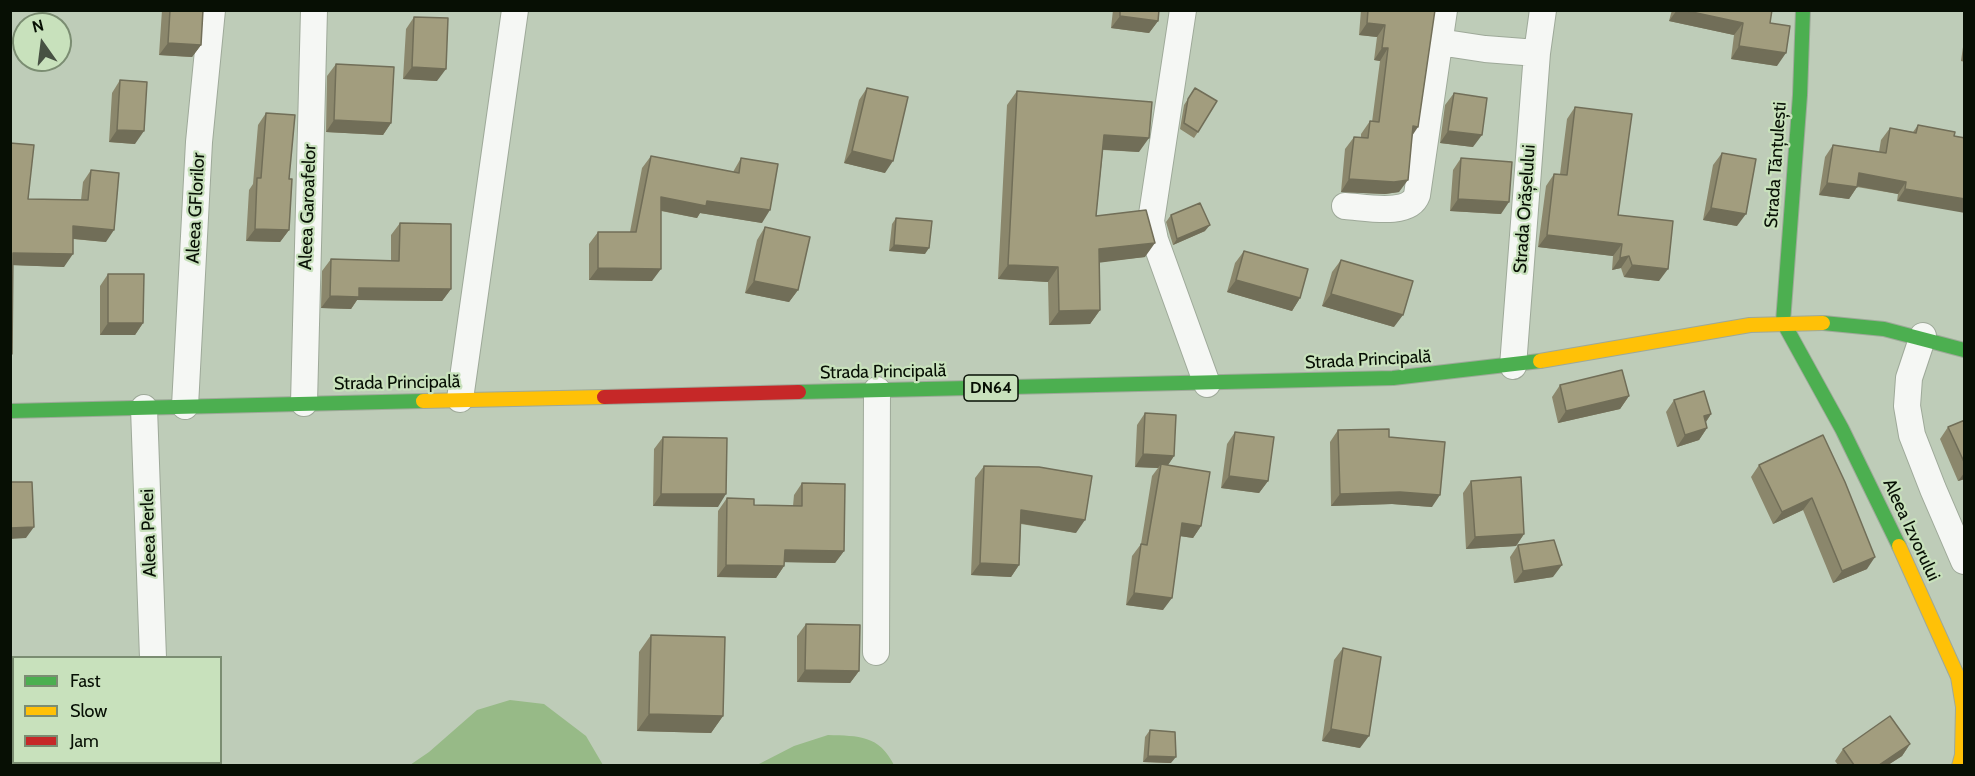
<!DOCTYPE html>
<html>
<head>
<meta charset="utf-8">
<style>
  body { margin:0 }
  #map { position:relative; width:1975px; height:776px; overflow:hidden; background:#beccb8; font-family:Cabin,sans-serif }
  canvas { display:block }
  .frame { position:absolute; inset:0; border:12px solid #070f04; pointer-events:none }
  .legend { position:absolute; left:12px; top:656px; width:210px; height:108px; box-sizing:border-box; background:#c8e1bc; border:2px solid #7b8d72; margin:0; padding:8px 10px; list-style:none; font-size:18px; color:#070f04 }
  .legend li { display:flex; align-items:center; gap:12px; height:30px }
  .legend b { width:30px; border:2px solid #7b8d72 }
  .north { position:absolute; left:12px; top:12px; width:60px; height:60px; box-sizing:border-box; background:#c8e1bc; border:2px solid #7b8d72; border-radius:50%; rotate:346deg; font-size:16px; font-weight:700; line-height:24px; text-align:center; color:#070f04 }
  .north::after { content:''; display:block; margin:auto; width:21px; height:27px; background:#475143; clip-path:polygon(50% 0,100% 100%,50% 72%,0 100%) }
</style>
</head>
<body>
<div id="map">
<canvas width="1975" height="776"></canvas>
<div class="frame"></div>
<ul class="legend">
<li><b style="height:8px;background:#4caf50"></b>Fast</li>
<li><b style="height:8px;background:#ffc107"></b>Slow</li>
<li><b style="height:8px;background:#c62828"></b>Jam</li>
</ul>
<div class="north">N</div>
</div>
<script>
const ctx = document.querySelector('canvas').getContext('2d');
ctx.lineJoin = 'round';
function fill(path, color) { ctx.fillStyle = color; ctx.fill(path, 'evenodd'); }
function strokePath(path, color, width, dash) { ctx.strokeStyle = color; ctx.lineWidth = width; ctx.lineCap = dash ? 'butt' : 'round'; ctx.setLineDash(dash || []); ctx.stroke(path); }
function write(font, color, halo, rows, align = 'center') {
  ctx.font = font + ' Cabin,sans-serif'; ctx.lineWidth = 4.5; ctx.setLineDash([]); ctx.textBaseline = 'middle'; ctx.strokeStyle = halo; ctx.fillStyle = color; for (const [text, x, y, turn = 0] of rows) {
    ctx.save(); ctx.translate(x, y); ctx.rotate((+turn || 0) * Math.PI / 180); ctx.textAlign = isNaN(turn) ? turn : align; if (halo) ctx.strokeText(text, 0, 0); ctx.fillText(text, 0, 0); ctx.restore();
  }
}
const green = new Path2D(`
  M510 700 544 704 586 736 603 765H410L429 752 477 710Z
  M828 735C859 736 879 735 894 765H757L794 746Z`);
const street = new Path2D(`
  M1183 10 1151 221 1155 240 1207 384
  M1439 42 1485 49 1537 53
  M1345 206C1365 207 1409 217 1417 195L1444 10
  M1923 336 1909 378 1907 406 1912 435 1933 489 1964 561
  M1513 366 1537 53 1543 10
  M460 399 515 10
  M304 403 314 10
  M185 406 199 142 212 10
  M144 408 153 658
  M876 652 877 390
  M157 762V766`);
const fast = new Path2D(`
  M1803 10 1800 95 1783 322 1842 429 1899 546
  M1823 323 1884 329 1964 350
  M799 392 1393 378 1540 361
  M10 411 423 401`);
const slow = new Path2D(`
  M1540 361 1750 325 1823 323
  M423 401 604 397
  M1899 546 1958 677 1963 707 1962 755 1959 766`);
const jam = new Path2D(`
  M604 397 799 392`);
const wall = new Path2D(`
  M162 10H203L201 45 192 57 159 55Z
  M1113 10H1159L1158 21 1149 33 1111 28Z
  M1361 10H1435L1412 136 1399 192 1385 194 1341 192 1345 149 1354 137H1361V134L1370 121 1372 122 1380 61 1374 60 1377 37 1359 35Z
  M1672 10H1772L1770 23 1777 66 1731 59 1734 35 1669 21Z
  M414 17 437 81 403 79 406 29Z
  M1965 33V62L1961 61Z
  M336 64 391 123 383 135 326 132 327 76Z
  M120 80 135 144 109 142 112 93Z
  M867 88 885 173 844 163 859 100Z
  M1195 88 1198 132 1194 138 1180 129 1184 105Z
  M1017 91 1139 152 1103 150 1096 216 1145 257 1099 262 1100 310 1090 324 1049 325 1048 282 998 279 1007 105Z
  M1454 93 1473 147 1440 143 1445 105Z
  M1575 107 1618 215 1659 281 1624 277 1621 268 1612 270 1613 256 1538 247 1546 186 1554 174H1560L1567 119Z
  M266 113 289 179V230L280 242 246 241 249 190 253 184 258 125Z
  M1918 125 1955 132 1897 201 1898 194 1857 187 1849 199 1819 195 1825 157 1833 145 1879 152 1881 140 1890 128 1913 132Z
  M10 143 28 199 81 200 83 182 91 170 106 242 73 239 64 267 12 265Z
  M1722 153 1737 226 1703 220 1713 165Z
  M651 156 733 172 741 158 762 223 700 213 697 218 661 211 652 281 589 280V244L598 232H630L642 168Z
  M1461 158 1501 214 1450 211 1453 170Z
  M1171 215 1205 231 1173 245 1166 222Z
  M896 218 925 254 889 251 892 224Z
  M400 223 451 289 442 301 357 300 351 309 321 308 322 271 331 259 391 261V235Z
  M765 227 798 290 789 302 745 293 757 240Z
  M1244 251 1300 298 1292 311 1227 292 1235 263Z
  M1341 260 1394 327 1322 306 1332 272Z
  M108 274 143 323 135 335H100V286Z
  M1560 385 1629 396 1620 409 1558 423 1552 397Z
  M1674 400 1711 414 1706 422 1707 428 1699 440 1677 447 1666 412Z
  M1145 413 1174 456 1168 465 1201 526 1193 538 1180 536 1163 610 1126 605 1132 556 1141 544 1152 476 1158 468 1135 467 1137 425Z
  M1965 420V479L1958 481 1940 439 1948 427Z
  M1338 430 1389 437 1432 507 1392 504 1331 506 1330 442Z
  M1235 432 1268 481 1259 493 1221 488 1227 444Z
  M1823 435 1867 569 1833 583 1803 510 1773 524 1751 477 1759 465Z
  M663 437 718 507 653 506 654 449Z
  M984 466 1076 533 1021 524 1019 565 1011 577 971 575 975 478Z
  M1471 481 1524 534 1516 546 1466 549 1463 493Z
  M802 483 844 551 835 563 784 562V566L776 578 717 577 718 511 727 498 754 505 793 506 794 495Z
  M1518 545 1553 577 1514 583 1510 557Z
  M806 624 859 671 850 683 797 682V636Z
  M651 635 723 716 711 733 637 731 639 652Z
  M1343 648 1360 748 1322 741 1334 660Z
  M14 687V749H10V691Z
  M1150 730 1171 763 1143 762 1145 737Z
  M1910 744 1902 756 1888 765H1838L1835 761 1843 749Z`);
const shadedWall = new Path2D(`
  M1677 10H1683L1743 23 1734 35 1669 21Z
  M1120 16 1158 21 1149 33 1111 28Z
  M1367 23 1385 25 1377 37 1359 35Z
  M168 43 201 45 192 57 159 55Z
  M1739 46 1786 53 1777 66 1731 59Z
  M1382 48H1388L1380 61 1374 60Z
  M412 67 446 69 437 81 403 79Z
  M334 120 391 123 383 135 326 132Z
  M1413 126 1418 127 1410 139Z
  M117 130 144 131 135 144 109 142Z
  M1448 131 1482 135 1473 147 1440 143Z
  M1104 135 1149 138 1139 152 1094 149Z
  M852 151 893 161 885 173 844 163Z
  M1859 173 1906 182 1898 194 1851 185Z
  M1349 179 1408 180 1399 192 1385 194 1341 192Z
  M1827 183 1857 187 1849 199 1819 195Z
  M1905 189 1965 199V213L1897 201Z
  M661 197 707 201 770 210 762 223 700 213 697 218 653 209Z
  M1458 199 1509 202 1501 214 1450 211Z
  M1711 208 1746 214 1737 226 1703 220Z
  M1210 225 1205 231 1173 245 1177 239Z
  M73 226 114 230 106 242 65 238Z
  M255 229 289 230 280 242 246 241Z
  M1547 235 1622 244 1613 256 1538 247Z
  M1155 243 1145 257 1089 264 1099 249Z
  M894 245 929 248 925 254 889 251Z
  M13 253 73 254 64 267 10 265Z
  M1629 256 1621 268 1612 270 1620 258Z
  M1008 265 1058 267 1048 282 998 279Z
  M1632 265 1668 269 1659 281 1624 277Z
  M598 268 661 269 652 281 589 280Z
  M1236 280 1300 298 1292 311 1227 292Z
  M754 281 798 290 789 302 745 293Z
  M359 288 451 289 442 301 357 300 351 309 321 308 330 296Z
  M1331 294 1403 315 1394 327 1322 306Z
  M1100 310 1090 324 1049 325 1059 311Z
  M108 323H143L135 335H100Z
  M1629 396 1620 409 1558 423 1566 411Z
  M1711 414 1703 426 1704 416Z
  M1707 428 1699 440 1677 447 1685 435Z
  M1143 454 1174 456 1166 468 1161 464 1158 468 1135 467Z
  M1965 472V479L1958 481Z
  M1229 476 1268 481 1259 493 1221 488Z
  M1400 492 1440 495 1432 507 1392 504 1331 506 1340 494Z
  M661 494H726L718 507 653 506Z
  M1812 498 1803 510 1773 524 1782 512Z
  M1021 510 1085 520 1076 533 1013 522Z
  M1182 523 1201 526 1193 538 1173 535Z
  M34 527 26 538 10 539V528Z
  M1524 534 1516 546 1466 549 1475 537Z
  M785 550 844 551 835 563 776 562Z
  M1875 557 1867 569 1833 583 1842 571Z
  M980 563 1019 565 1011 577 971 575Z
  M726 565 784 566 776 578 717 577Z
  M1562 565 1553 577 1514 583 1523 571Z
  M1134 593 1172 598 1163 610 1126 605Z
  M805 670 859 671 850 683 797 682Z
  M649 714 723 716 711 733 637 731Z
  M1331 729 1369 736 1360 748 1322 741Z
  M14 738V749H10V742Z
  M1910 744 1902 756 1888 765H1879Z
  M1148 756 1176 757 1171 763 1143 762Z`);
const building = new Path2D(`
  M170 10H203L201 45 168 43Z
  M1120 10H1159L1158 21 1120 16Z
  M1368 10H1435L1418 127 1413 126 1408 180 1394 182 1349 179 1354 137 1368 138 1370 121 1379 122 1388 48H1382L1385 25 1367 23Z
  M1683 10H1772L1770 23 1790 26 1786 53 1739 46 1743 23Z
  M414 17 448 18 446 69 412 67Z
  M336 64 394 67 391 123 334 120Z
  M120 80 147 82 144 131 117 130Z
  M867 88 908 97 893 161 852 151Z
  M1195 88 1217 101 1198 132 1184 123 1188 99Z
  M1017 91 1152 102 1149 138 1104 135 1096 216 1146 210 1155 243 1099 249 1100 310 1059 311 1058 267 1008 265Z
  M1454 93 1487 98 1482 135 1448 131Z
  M1575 107 1632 114 1618 215 1673 221 1668 269 1632 265 1629 256 1620 258 1622 244 1547 235 1554 174 1567 175Z
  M266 113 295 115 289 179H292L289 230 255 229 257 178H261Z
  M1918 125 1955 132 1954 136 1965 138V199L1905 189 1906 182 1859 173 1857 187 1827 183 1833 145 1886 153 1890 128 1916 133Z
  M10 143 34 145 28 199 88 200 91 170 119 173 114 230 73 226V254L13 253 12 354H10Z
  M1722 153 1756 159 1746 214 1711 208Z
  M651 156 739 173 741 158 778 164 770 210 707 201 706 206 661 197V269L598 268V232H636Z
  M1461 158 1512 162 1509 202 1458 199Z
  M1200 203 1210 225 1177 239 1171 215Z
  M896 218 932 221 929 248 894 245Z
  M400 223 451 224V289L359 288V297L330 296 331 259 399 261Z
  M765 227 810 237 798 290 754 281Z
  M1244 251 1308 269 1300 298 1236 280Z
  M1341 260 1413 281 1403 315 1331 294Z
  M108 274H144L143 323H108Z
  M1622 370 1629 396 1566 411 1560 385Z
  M1704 391 1711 414 1704 416 1707 428 1685 435 1674 400Z
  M1145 413 1176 415 1174 456 1143 454Z
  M1965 420V464L1948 427Z
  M1389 429V437L1445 442 1440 495 1400 492 1340 494 1338 430Z
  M1235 432 1274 437 1268 481 1229 476Z
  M1823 435 1845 482 1875 557 1842 571 1812 498 1782 512 1759 465Z
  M663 437 727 438 726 494H661Z
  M1161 464 1210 472 1201 526 1182 523 1172 598 1134 593 1141 544 1147 545Z
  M984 466 1039 467 1092 476 1085 520 1021 510 1019 565 980 563Z
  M1521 477 1524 534 1475 537 1471 481Z
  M10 482H32L34 527 10 528Z
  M802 483 845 484 844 551 785 550 784 566 726 565 727 498 754 499V505L802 506Z
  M1554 540 1562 565 1523 571 1518 545Z
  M806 624 860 625 859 671 805 670Z
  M651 635 725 637 723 716 649 714Z
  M1343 648 1381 657 1369 736 1331 729Z
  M1890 716 1910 744 1879 765H1854L1843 749Z
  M1150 730 1175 732 1176 757 1148 756Z`);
const shields = [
  [991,388,54]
];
const shieldNames = [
  ["DN64",991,388]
];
const streetNames = [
  ["Strada Tănțulești",1776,165,-86],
  ["Aleea Garoafelor",308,207,-88],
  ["Aleea GFlorilor",196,208,-87],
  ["Strada Orășelului",1525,209,-86],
  ["Strada Principală",1368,360,-3],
  ["Strada Principală",883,372,-1],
  ["Strada Principală",397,383,-1],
  ["Aleea Izvorului",1911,530,65],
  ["Aleea Perlei",149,533,-92]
];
fill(green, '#97ba87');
strokePath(street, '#9ea999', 28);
strokePath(fast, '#9ea999', 16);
strokePath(slow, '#9ea999', 16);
strokePath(jam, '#9ea999', 16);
strokePath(street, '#f5f7f4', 26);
strokePath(fast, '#4caf50', 14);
strokePath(slow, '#ffc107', 14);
strokePath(jam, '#c62828', 14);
fill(wall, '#8b876c');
fill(shadedWall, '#716e58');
fill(building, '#a29d7e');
strokePath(building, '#716e58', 1.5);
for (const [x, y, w] of shields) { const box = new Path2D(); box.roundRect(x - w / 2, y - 13, w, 26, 4.5); ctx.fillStyle = '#c8e1bc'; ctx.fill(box); strokePath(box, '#070f04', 1.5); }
write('bold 16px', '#070f04', null, shieldNames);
write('18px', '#070f04', '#c8e1bc', streetNames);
</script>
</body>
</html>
